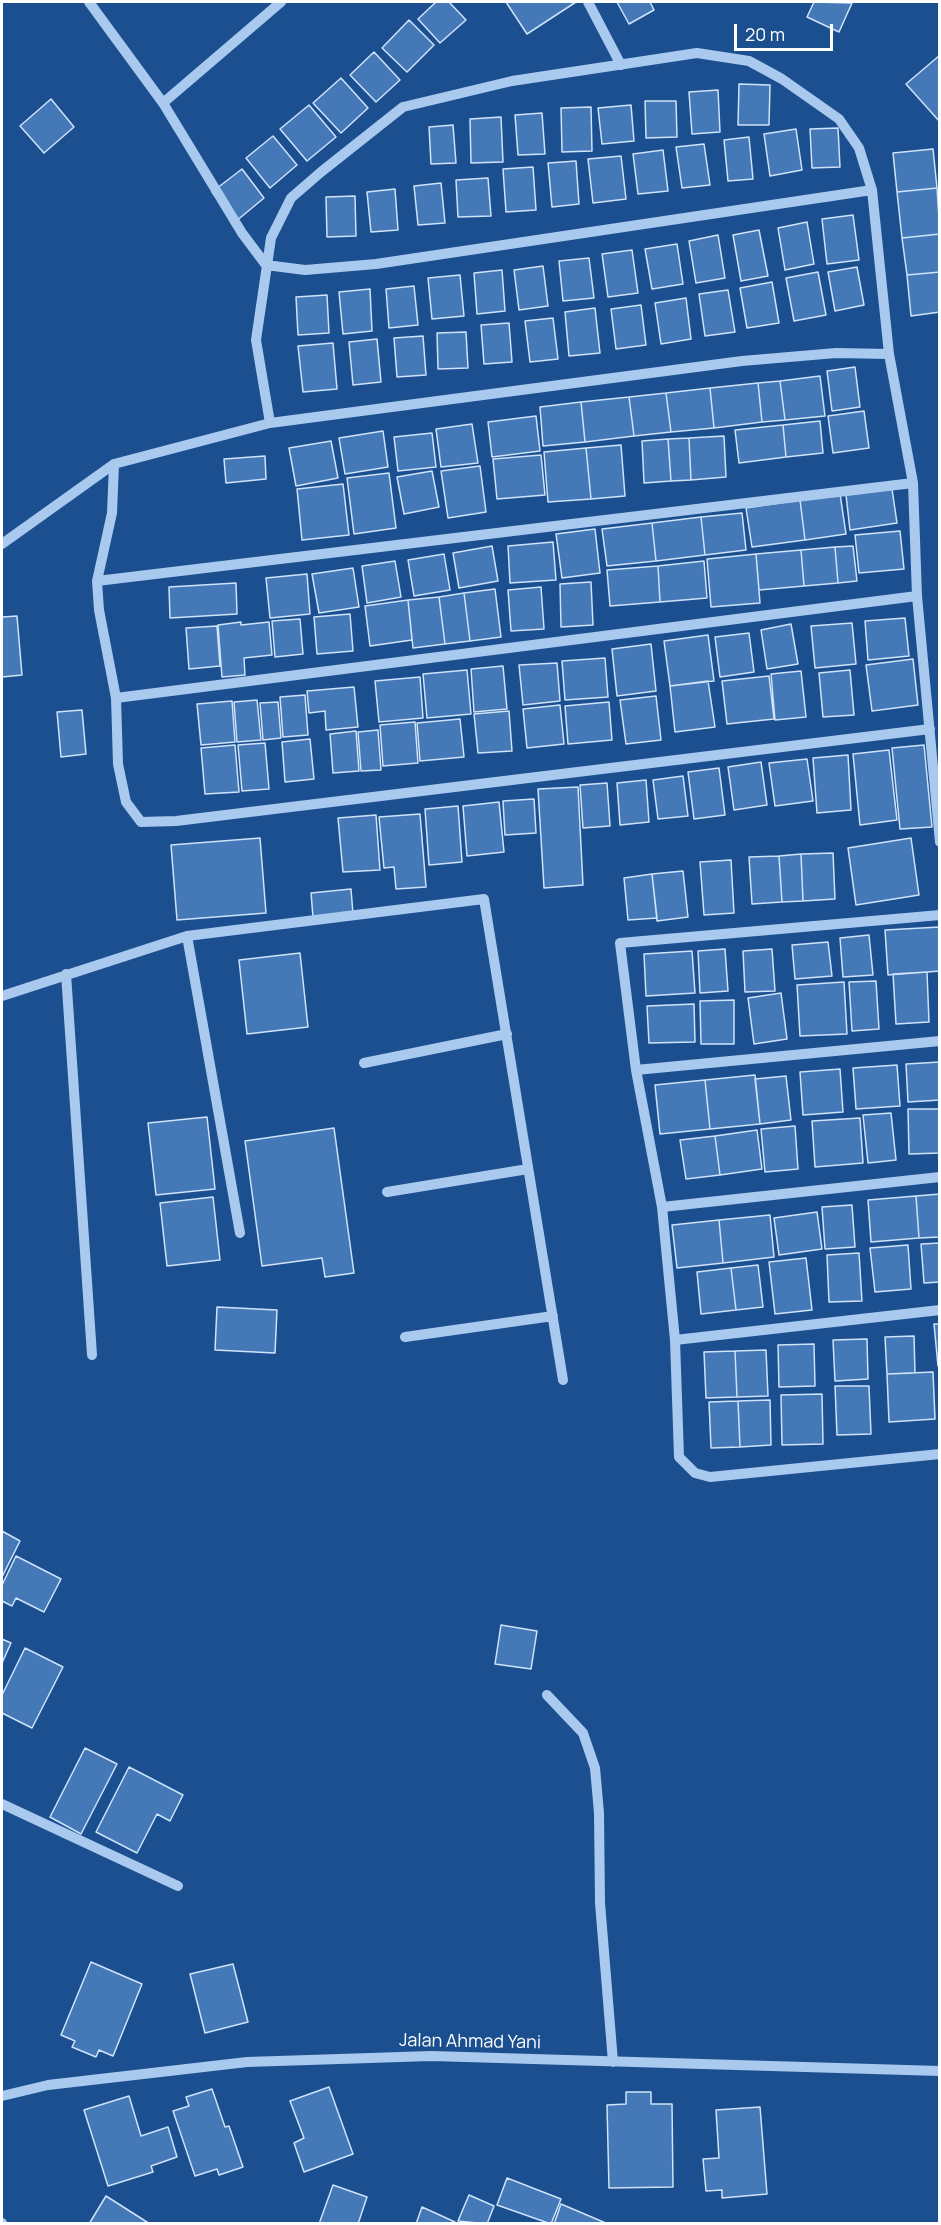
<!DOCTYPE html>
<html>
<head>
<meta charset="utf-8">
<style>
  body { margin:0 }
  #map { position:relative; width:941px; height:2225px; overflow:hidden; background:#1b4f8f; font-family:Manrope,sans-serif }
  canvas { display:block }
  .frame { position:absolute; inset:0; border:3px solid #fff; pointer-events:none }
  .scale { position:absolute; left:734px; top:24px; width:99px; height:27px; box-sizing:border-box; border:3px solid #fff; border-top:0; padding-left:8px; font-size:18px; line-height:21px; white-space:nowrap; color:#fff; -webkit-text-stroke:4px #1b4f8f; paint-order:stroke }
</style>
</head>
<body>
<div id="map">
<canvas width="941" height="2225"></canvas>
<div class="frame"></div>
<div class="scale">20 m</div>
</div>
<script>
const ctx = document.querySelector('canvas').getContext('2d');
ctx.lineJoin = 'round';
function fill(path, color) { ctx.fillStyle = color; ctx.fill(path, 'evenodd'); }
function strokePath(path, color, width, dash) { ctx.strokeStyle = color; ctx.lineWidth = width; ctx.lineCap = dash ? 'butt' : 'round'; ctx.setLineDash(dash || []); ctx.stroke(path); }
function write(font, color, halo, rows, align = 'center') {
  ctx.font = font + ' Manrope,sans-serif'; ctx.lineWidth = 5; ctx.setLineDash([]); ctx.textBaseline = 'middle'; ctx.strokeStyle = halo; ctx.fillStyle = color; for (const [text, x, y, turn = 0] of rows) {
    ctx.save(); ctx.translate(x, y); ctx.rotate((+turn || 0) * Math.PI / 180); ctx.textAlign = isNaN(turn) ? turn : align; if (halo) ctx.strokeText(text, 0, 0); ctx.fillText(text, 0, 0); ctx.restore();
  }
}
const building = new Path2D(`
  M436 2H449L466 20 440 43 418 19Z
  M506 2H576L527 34Z
  M617 2H650L654 10 629 24Z
  M814 2 852 3 839 32 807 17Z
  M409 20 434 45 407 72 382 48Z
  M374 52 400 80 376 102 350 75Z
  M940 55V122L906 84Z
  M341 78 368 108 341 133 313 103Z
  M739 84 770 85 769 125H738Z
  M718 90 720 132 692 134 689 92Z
  M51 99 74 127 44 153 20 126Z
  M645 101H676L677 137 646 138Z
  M309 105 336 137 307 161 280 129Z
  M631 105 634 141 602 144 598 108Z
  M591 107 592 151 562 152 561 108Z
  M542 113 545 154 518 155 515 115Z
  M501 117 503 162 471 163 470 119Z
  M453 125 456 163 431 164 429 127Z
  M838 128 840 167 812 168 810 129Z
  M796 129 802 170 770 176 764 134Z
  M273 136 297 165 270 188 246 158Z
  M749 137 753 179 728 181 724 140Z
  M704 144 710 185 682 188 676 147Z
  M933 149 937 188 897 192 893 153Z
  M663 150 668 191 638 194 633 154Z
  M621 156 626 199 593 203 588 159Z
  M576 161 579 204 552 207 548 163Z
  M533 167 536 210 506 212 503 169Z
  M242 169 264 198 235 222 212 192Z
  M488 178 491 216 458 217 456 180Z
  M441 183 445 223 418 225 414 186Z
  M937 188 940 234 902 238 897 192Z
  M395 189 398 230 371 232 367 192Z
  M355 196 356 236 327 237 326 197Z
  M853 215 859 260 827 264 822 219Z
  M807 222 814 264 785 270 778 228Z
  M759 230 768 276 741 281 733 235Z
  M940 234V272L907 275 902 238Z
  M718 235 725 278 696 283 689 241Z
  M677 244 683 284 652 289 645 249Z
  M632 250 638 293 608 297 602 254Z
  M589 258 594 298 563 301 559 261Z
  M543 266 548 306 519 310 514 270Z
  M857 267 864 305 835 311 828 272Z
  M502 270 505 311 477 314 474 273Z
  M818 272 826 315 794 321 786 278Z
  M940 272V312L911 316 907 275Z
  M460 275 464 316 432 319 428 278Z
  M772 282 779 323 747 328 740 288Z
  M414 286 418 325 389 328 386 289Z
  M370 289 372 331 343 334 339 292Z
  M728 290 735 332 705 336 699 294Z
  M327 295 329 333 298 335 296 297Z
  M686 298 691 339 661 344 655 303Z
  M641 305 646 345 616 349 611 309Z
  M595 308 600 353 569 356 565 312Z
  M553 318 558 359 530 362 525 321Z
  M509 323 512 362 484 364 481 325Z
  M466 332 468 368 438 369 437 333Z
  M423 336 426 375 397 377 394 338Z
  M377 339 381 382 353 385 349 342Z
  M333 343 337 389 303 392 298 346Z
  M855 367 860 407 832 411 827 371Z
  M820 376 825 416 785 420 780 381Z
  M780 381 785 420 762 422 758 383Z
  M758 383 762 422 714 428 710 388Z
  M710 388 714 428 671 432 666 393Z
  M666 393 671 432 634 436 629 397Z
  M629 397 634 436 585 442 581 402Z
  M581 402 585 442 543 446 540 407Z
  M864 411 869 448 833 453 828 416Z
  M536 416 540 451 492 457 488 422Z
  M820 421 823 453 786 457 783 425Z
  M472 424 478 463 441 467 436 429Z
  M783 425 786 457 739 463 735 430Z
  M383 431 388 467 345 474 339 438Z
  M432 433 436 467 398 471 394 437Z
  M724 436 726 477 691 480 689 438Z
  M689 438 691 480 671 481 668 439Z
  M668 439 671 481 644 483 642 441Z
  M331 441 338 478 296 486 289 448Z
  M621 445 625 496 591 499 586 448Z
  M586 448 591 499 548 502 544 452Z
  M541 455 545 495 497 499 493 459Z
  M265 456 266 479 226 483 224 459Z
  M480 466 486 512 448 518 441 471Z
  M432 471 439 507 404 514 397 477Z
  M389 473 396 528 354 534 347 478Z
  M343 484 349 535 302 540 297 489Z
  M892 489 897 523 850 530 846 495Z
  M840 494 846 534 805 540 800 500Z
  M800 500 805 540 752 547 746 508Z
  M742 513 746 550 705 555 701 517Z
  M701 517 705 555 656 561 652 523Z
  M652 523 656 561 607 566 602 529Z
  M595 529 600 573 562 578 556 534Z
  M900 531 904 569 859 573 855 535Z
  M553 542 556 580 510 583 508 546Z
  M492 546 498 581 459 588 453 553Z
  M853 546 857 581 838 583 835 547Z
  M835 547 838 583 804 586 801 550Z
  M801 550 804 586 759 590 756 554Z
  M444 554 450 590 414 596 408 560Z
  M756 554 760 603 711 607 707 559Z
  M395 561 401 597 367 603 362 566Z
  M704 561 707 598 660 602 658 566Z
  M658 566 660 602 610 606 607 570Z
  M353 568 359 607 319 613 312 574Z
  M307 574 310 614 270 618 266 578Z
  M591 582 593 625 561 627 560 584Z
  M236 583 237 614 170 618 169 587Z
  M541 587 544 629 511 631 508 590Z
  M495 589 501 637 470 641 464 593Z
  M464 593 470 641 445 644 439 597Z
  M439 597 445 644 413 648 408 600Z
  M408 600 412 640 370 646 365 606Z
  M350 614 353 651 317 654 314 617Z
  M17 616 22 675 2 677V617Z
  M905 618 909 656 868 660 865 621Z
  M300 619 303 654 275 657 272 621Z
  M241 622V625L269 622 272 655 244 658 245 675 222 677 218 625Z
  M852 623 856 664 815 668 811 626Z
  M791 624 798 664 767 669 761 630Z
  M217 626 220 666 189 669 186 628Z
  M749 633 754 672 720 677 715 637Z
  M708 635 714 681 670 686 664 641Z
  M651 644 656 691 617 696 612 649Z
  M605 658 608 697 565 700 562 661Z
  M913 659 918 705 872 711 866 665Z
  M557 663 560 701 523 705 519 665Z
  M503 666 507 709 474 712 471 669Z
  M467 670 471 714 427 718 423 674Z
  M850 670 854 715 823 717 819 673Z
  M801 671 806 717 775 720 771 674Z
  M769 676 774 719 727 724 722 681Z
  M420 677 423 718 379 722 375 681Z
  M708 681 715 727 675 732 670 686Z
  M354 687 358 727 326 730 325 711 309 713 307 691Z
  M305 695 308 735 283 737 280 697Z
  M656 696 661 740 626 744 620 700Z
  M257 700 261 740 237 742 234 702Z
  M232 701 235 742 201 745 197 704Z
  M278 702 281 738 263 740 260 703Z
  M609 702 612 740 568 744 565 706Z
  M560 705 564 744 527 748 523 709Z
  M82 710 86 754 61 757 57 712Z
  M509 711 512 751 478 753 474 714Z
  M460 719 464 757 420 761 417 723Z
  M415 722 418 763 383 766 380 725Z
  M378 730 381 770 361 771 358 732Z
  M356 731 359 771 333 773 330 734Z
  M310 739 314 779 285 782 282 742Z
  M265 743 269 789 242 791 238 745Z
  M235 745 239 792 205 794 201 748Z
  M924 745 932 827 900 829 892 748Z
  M889 750 897 820 860 825 853 754Z
  M848 755 851 810 817 813 813 758Z
  M807 759 813 801 775 806 769 763Z
  M761 762 767 805 734 810 728 767Z
  M719 768 725 815 694 819 688 772Z
  M683 776 688 816 658 819 653 780Z
  M646 780 649 822 620 825 617 783Z
  M607 783 610 826 583 828 580 785Z
  M578 787 583 885 544 888 538 789Z
  M534 799 536 833 505 835 503 801Z
  M499 802 504 852 467 856 463 806Z
  M458 806 462 862 429 865 425 809Z
  M420 814 426 887 396 889 394 867 384 868 379 817Z
  M376 815 380 870 343 872 338 818Z
  M260 838 266 913 177 920 171 845Z
  M911 838 919 895 856 905 848 848Z
  M833 853 835 899 803 901 801 854Z
  M801 854 803 901 782 902 779 856Z
  M779 856 782 902 752 904 749 857Z
  M731 860 734 913 704 915 700 862Z
  M683 871 688 917 657 921 652 874Z
  M652 874 657 918 628 920 624 878Z
  M351 889 353 914 313 917 311 893Z
  M940 927V971L888 975 885 930Z
  M869 935 873 975 843 977 840 938Z
  M828 942 832 976 795 979 792 945Z
  M725 949 728 991 700 993 698 951Z
  M772 949 775 991 745 992 743 951Z
  M692 951 695 993 646 996 644 954Z
  M300 953 308 1027 247 1034 239 960Z
  M927 972 929 1022 896 1024 893 974Z
  M876 981 879 1029 852 1031 849 982Z
  M844 982 847 1034 800 1036 797 985Z
  M781 993 787 1039 754 1044 748 998Z
  M734 1000V1044H701L700 1001Z
  M694 1004 695 1042 649 1043 647 1006Z
  M940 1062V1100L908 1102 906 1064Z
  M897 1065 900 1106 856 1109 853 1068Z
  M840 1069 843 1112 803 1115 800 1072Z
  M755 1075 760 1124 710 1129 705 1080Z
  M786 1076 791 1120 760 1124 755 1079Z
  M705 1080 710 1129 660 1134 655 1085Z
  M908 1109H940V1153L909 1154Z
  M891 1113 896 1160 868 1163 863 1115Z
  M207 1117 215 1189 156 1195 148 1123Z
  M860 1118 863 1163 815 1167 812 1121Z
  M795 1126 798 1169 765 1172 761 1129Z
  M334 1128 354 1273 325 1277 322 1258 262 1266 245 1141Z
  M757 1130 762 1169 720 1175 715 1136Z
  M715 1136 720 1175 686 1179 680 1140Z
  M940 1194V1237L919 1238 916 1196Z
  M916 1196 919 1238 871 1242 868 1200Z
  M213 1197 220 1260 167 1266 160 1203Z
  M852 1205 855 1247 825 1249 822 1207Z
  M817 1212 822 1249 779 1255 774 1218Z
  M770 1215 774 1257 723 1263 719 1220Z
  M719 1220 723 1263 677 1268 672 1225Z
  M940 1243V1282L924 1283 921 1244Z
  M908 1245 911 1289 875 1292 870 1248Z
  M859 1253 862 1301 829 1302 827 1255Z
  M806 1258 812 1310 775 1314 769 1262Z
  M758 1265 763 1307 736 1310 731 1268Z
  M731 1268 736 1310 701 1314 697 1272Z
  M217 1307 277 1310 275 1353 215 1350Z
  M934 1324H940V1365L938 1366Z
  M914 1336 915 1373 887 1374 885 1337Z
  M867 1339 868 1379 835 1381 833 1340Z
  M814 1344 815 1386 779 1387 778 1345Z
  M766 1350 768 1396 737 1397 735 1351Z
  M735 1351 737 1397 706 1398 704 1352Z
  M933 1372 935 1419 889 1422 887 1374Z
  M835 1386H869L871 1434 837 1435Z
  M822 1394 823 1444 782 1445 781 1395Z
  M770 1400 771 1445 740 1447 738 1401Z
  M738 1401 740 1447 711 1448 709 1402Z
  M2 1531 20 1541 2 1577Z
  M16 1556 61 1579 44 1612 16 1598 12 1606 2 1601V1585Z
  M501 1625 537 1631 531 1669 495 1664Z
  M2 1639 11 1643 2 1663Z
  M25 1648 63 1667 32 1728 2 1713V1695Z
  M85 1748 117 1764 81 1834 50 1817Z
  M129 1767 183 1795 170 1821 157 1814 137 1853 96 1832Z
  M91 1962 142 1984 113 2056 99 2050 96 2057 72 2047 75 2041 61 2035Z
  M233 1964 248 2022 205 2033 190 1974Z
  M329 2087 353 2154 304 2172 294 2143 304 2138 290 2101Z
  M212 2089 225 2127 229 2126 243 2167 219 2175 217 2169 195 2176 173 2111 189 2106 186 2097Z
  M626 2092H651V2104H672L673 2187 609 2188 607 2105 626 2104Z
  M129 2096 141 2136 168 2127 177 2157 151 2166 153 2172 108 2186 84 2110Z
  M760 2107 767 2194 722 2198V2190L706 2191 703 2159 719 2158 716 2110Z
  M507 2178 561 2199 551 2224 497 2205Z
  M333 2185 367 2197 358 2224H319Z
  M469 2195 494 2206 487 2224 458 2221Z
  M106 2196 150 2224H89Z
  M561 2204 608 2224H554Z
  M422 2207 455 2222V2224H416Z`);
const minor = new Path2D(`
  M89 2 163 103 242 233 266 265 305 270 376 264 872 190
  M588 2 621 65
  M163 103 281 2
  M270 423 256 340 271 238 291 198 321 172 403 107 512 81 697 53 749 61 782 79 839 119 859 148 872 190 889 354
  M114 464 112 513 97 581 99 610 116 698 118 764 126 802 141 822 176 821 930 729
  M2 544 114 464 270 423 742 361 836 353 889 354 913 483 917 596 940 842
  M97 581 913 483
  M116 698 917 596
  M940 915 620 943 636 1070 662 1207 675 1340 679 1457 695 1473 710 1477 940 1454
  M187 936 484 899 563 1380
  M66 974 92 1355
  M2 996 187 936 240 1233
  M364 1063 507 1034
  M636 1070 940 1041
  M387 1192 528 1169
  M662 1207 940 1177
  M405 1337 553 1316
  M675 1340 940 1310
  M547 1695 583 1733 595 1768 599 1813 600 1903 613 2062
  M2 1804 178 1886
  M2 2096 48 2085 247 2062 431 2056 940 2071
  M2 2223V2224`);
const streetNames = [
  ["Jalan Ahmad Yani",470,2042,1]
];
fill(building, '#4478b7');
strokePath(building, '#cfe3fa', 1.5);
strokePath(minor, '#a9c9ee', 10);
write('18px', '#fff', '#1b4f8f', streetNames);
</script>
</body>
</html>
